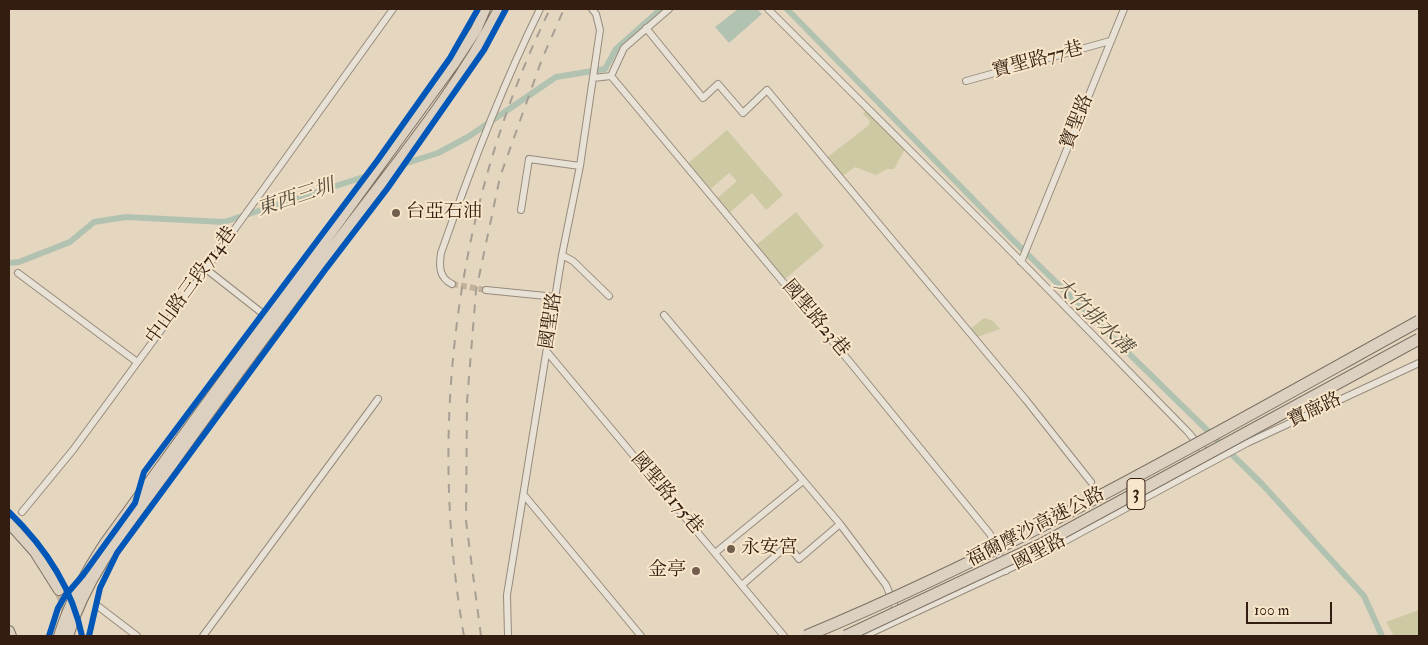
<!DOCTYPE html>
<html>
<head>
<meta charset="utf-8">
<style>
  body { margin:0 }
  #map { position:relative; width:1428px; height:645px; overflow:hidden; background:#e5d6bf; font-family:"IM FELL Double Pica",serif }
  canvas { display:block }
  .frame { position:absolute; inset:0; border:10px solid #331d10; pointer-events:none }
  .scale { position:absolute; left:1246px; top:602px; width:86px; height:22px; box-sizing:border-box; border:2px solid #331d10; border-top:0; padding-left:6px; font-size:15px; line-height:18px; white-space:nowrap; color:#331d10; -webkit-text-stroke:4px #f8e6cb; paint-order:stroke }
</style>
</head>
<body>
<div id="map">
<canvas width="1428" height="645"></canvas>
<div class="frame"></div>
<div class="scale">100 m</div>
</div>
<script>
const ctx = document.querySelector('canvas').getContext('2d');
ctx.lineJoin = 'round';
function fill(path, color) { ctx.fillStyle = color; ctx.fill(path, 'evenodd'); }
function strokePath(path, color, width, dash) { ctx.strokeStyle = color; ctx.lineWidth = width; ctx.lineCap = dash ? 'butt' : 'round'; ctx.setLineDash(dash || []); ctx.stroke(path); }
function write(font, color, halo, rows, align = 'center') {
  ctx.font = font + ' "IM FELL Double Pica","Noto Serif TC",serif'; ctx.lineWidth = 4; ctx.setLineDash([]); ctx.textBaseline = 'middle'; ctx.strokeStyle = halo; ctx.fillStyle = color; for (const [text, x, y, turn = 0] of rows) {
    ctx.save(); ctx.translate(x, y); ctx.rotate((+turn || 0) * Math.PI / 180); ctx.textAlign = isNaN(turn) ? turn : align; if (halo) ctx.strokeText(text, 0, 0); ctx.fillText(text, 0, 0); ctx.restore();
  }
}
const green = new Path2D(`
  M865 111 906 147 894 169H887L876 175 855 167 841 177 825 159 868 126 870 121 863 114Z
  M727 130 783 195 766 210 752 193 727 215 715 200 737 181 729 173 708 191 686 165Z
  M796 212 824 246 785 279 754 247Z
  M984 318 993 321 1000 329 975 338 969 330Z
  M1419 610V636H1394L1386 622Z`);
const water = new Path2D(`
  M738 9H757L762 14 729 43 715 27Z`);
const canal = new Path2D(`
  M787 9 1011 238 1262 484 1364 596 1382 636
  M9 263 19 262 70 242 94 222 126 217 224 222 438 153 468 137 556 77 605 69 616 49 661 9`);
const minorTunnel = new Path2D(`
  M452 284 486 290`);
const primaryTunnel = new Path2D(`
  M59 590 69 618`);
const minor = new Path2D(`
  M768 9 1003 243 1188 432 1212 461
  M646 28 703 98 718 84 743 113 767 90 1026 400 1091 482
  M611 76 854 367 990 534 1006 571
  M593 78 611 76 624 48 669 9
  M966 81 1110 41
  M521 210 529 159 580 166
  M562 255 573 261 609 296
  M1021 262 1124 9
  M206 269 262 313
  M18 273 137 362
  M452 284C439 278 439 266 441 253 470 170 501 88 540 9
  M486 290 556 297
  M664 315 840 524 886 585 898 614
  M548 353 784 636
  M524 495 641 636
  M22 512 73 450 206 269 393 9
  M715 553 803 481
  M742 585 788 545 799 559 840 524
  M99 607 137 636
  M203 636 378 399
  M508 636 507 595 562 255 580 166 600 30 596 14 592 9
  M864 636 1041 554 1247 443 1419 363`);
const primary = new Path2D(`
  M9 523 35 552 59 590
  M9 631 11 636
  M59 636C70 601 85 573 105 543L455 62 476 30 485 9
  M68 636C88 570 133 519 173 463 233 379 295 296 358 214 408 148 461 83 499 9`);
const rail = new Path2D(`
  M464 636C427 426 456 201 550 9
  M481 636 466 521 467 402 476 291 500 177 542 59 564 9`);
const motorwayBridge = new Path2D(`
  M806 636C1018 548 1218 432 1419 321
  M846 636 1040 545 1419 339`);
const cycleway = new Path2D(`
  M9 512C44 546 72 587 82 636
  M49 636 58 608 65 596 83 575 135 503 144 472 377 161 450 58 478 9
  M89 636 100 588 117 553 325 270 387 189 484 50 506 9`);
const markers = [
  [396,213,5,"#715e4d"],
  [731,549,5,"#715e4d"],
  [696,571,5,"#715e4d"]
];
const shields = [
  [1136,494,18]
];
const shieldNames = [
  ["3",1136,494]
];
const streetNames = [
  ["寶聖路77巷",1038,61,-15],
  ["寶聖路",1078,122,-68],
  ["中山路三段714巷",192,286,-54],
  ["國聖路23巷",815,319,50],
  ["國聖路",552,321,-81],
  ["寶廍路",1315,411,-25],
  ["國聖路175巷",666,494,50],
  ["福爾摩沙高速公路",1036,528,-27],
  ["國聖路",1040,553,-27]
];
const poiNames = [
  ["台亞石油",406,213],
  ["永安宮",741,549],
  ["金亭",686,571,"right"]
];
const waterNames = [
  ["東西三圳",296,199,-18],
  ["大竹排水溝",1092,317,44]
];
fill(green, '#cdc9a3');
fill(water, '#b2c2b1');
strokePath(canal, '#b2c2b1', 6);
strokePath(minorTunnel, '#c1b19c', 6, [6, 3]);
strokePath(primaryTunnel, '#c1b19c', 10, [10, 5]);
strokePath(minor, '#968b7c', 8);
strokePath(primary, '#7d7265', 12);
strokePath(minor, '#e8e1d6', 6);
strokePath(primary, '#dcd1c1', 10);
strokePath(rail, '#a79f94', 2, [9, 9]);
strokePath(motorwayBridge, '#7d7265', 13, []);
strokePath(motorwayBridge, '#dcd1c1', 11);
strokePath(cycleway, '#0057b8', 6);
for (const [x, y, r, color] of markers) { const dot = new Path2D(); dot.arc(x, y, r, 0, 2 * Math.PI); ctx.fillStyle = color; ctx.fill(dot); strokePath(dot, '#f8e6cb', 2); }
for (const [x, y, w] of shields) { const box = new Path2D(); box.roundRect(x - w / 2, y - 15.5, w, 31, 4); ctx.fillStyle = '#f8e6cb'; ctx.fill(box); strokePath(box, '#331d10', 1); }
write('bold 18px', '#331d10', null, shieldNames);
write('19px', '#331d10', '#f8e6cb', streetNames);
write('19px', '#331d10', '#f8e6cb', poiNames, 'left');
write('italic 20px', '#524c3e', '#f8e6cb', waterNames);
</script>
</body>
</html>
